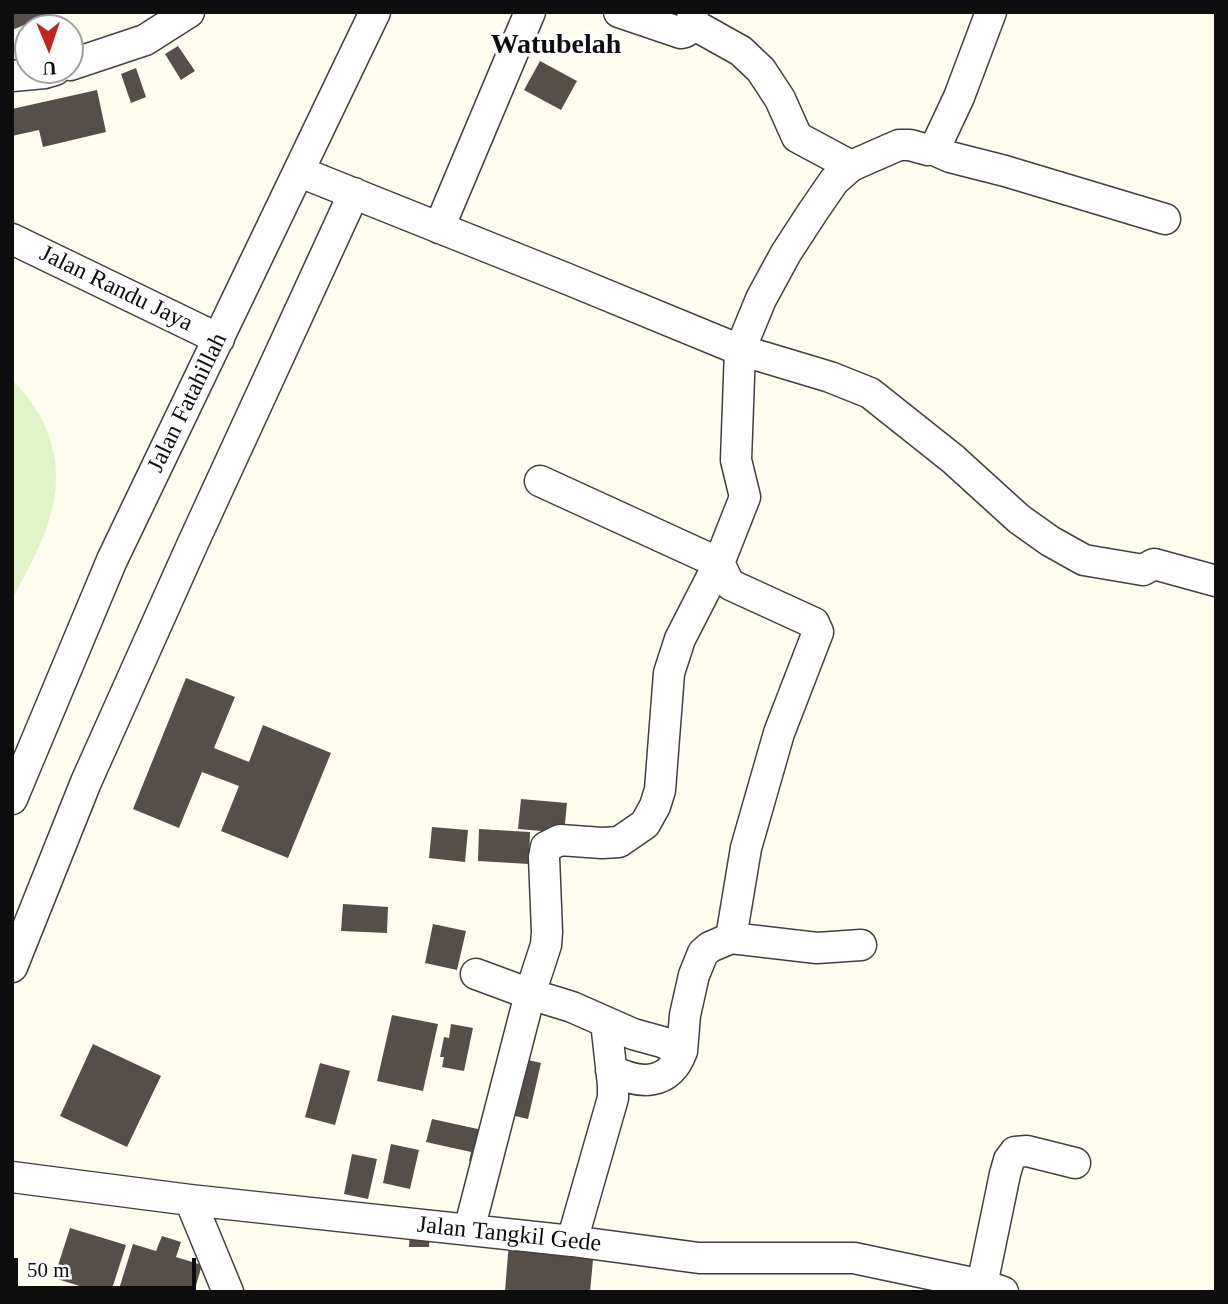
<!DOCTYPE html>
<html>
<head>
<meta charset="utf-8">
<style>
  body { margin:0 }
  #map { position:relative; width:1228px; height:1304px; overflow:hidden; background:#fffded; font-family:Georgia,serif }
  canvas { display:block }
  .frame { position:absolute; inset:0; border:14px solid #0d0d0d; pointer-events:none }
  .north { position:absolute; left:14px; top:14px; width:70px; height:70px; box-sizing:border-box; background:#fff; border:2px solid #9e9e9e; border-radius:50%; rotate:178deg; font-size:19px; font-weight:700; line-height:28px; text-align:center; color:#0d0d0d }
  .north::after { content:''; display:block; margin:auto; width:24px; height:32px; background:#c22520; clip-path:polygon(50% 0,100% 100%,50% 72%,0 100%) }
  .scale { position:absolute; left:14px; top:1258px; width:182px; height:32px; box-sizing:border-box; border:4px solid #0d0d0d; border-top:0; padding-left:9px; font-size:21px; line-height:24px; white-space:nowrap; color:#0d0d0d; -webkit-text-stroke:5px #fff; paint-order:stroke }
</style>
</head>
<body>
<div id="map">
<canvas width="1228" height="1304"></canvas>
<div class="frame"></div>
<div class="north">U</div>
<div class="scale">50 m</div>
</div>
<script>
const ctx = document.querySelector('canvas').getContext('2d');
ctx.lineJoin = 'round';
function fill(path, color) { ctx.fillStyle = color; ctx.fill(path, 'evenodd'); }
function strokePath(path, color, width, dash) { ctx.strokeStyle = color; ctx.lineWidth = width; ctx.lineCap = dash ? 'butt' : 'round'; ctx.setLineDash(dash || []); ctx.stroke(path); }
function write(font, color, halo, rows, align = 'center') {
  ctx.font = font + ' Georgia,serif'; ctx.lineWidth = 7; ctx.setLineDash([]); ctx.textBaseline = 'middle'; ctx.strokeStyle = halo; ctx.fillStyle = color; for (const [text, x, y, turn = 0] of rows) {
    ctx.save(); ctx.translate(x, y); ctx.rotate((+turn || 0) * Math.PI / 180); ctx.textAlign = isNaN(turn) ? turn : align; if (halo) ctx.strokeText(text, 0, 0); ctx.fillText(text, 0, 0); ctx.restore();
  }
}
const pitch = new Path2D(`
  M12 380C50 417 66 465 50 517 42 545 25 574 12 600Z`);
const building = new Path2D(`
  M12 12H57L12 30Z
  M178 46 195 71 181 80 165 54Z
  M540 61 577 81 561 110 524 90Z
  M136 68 146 97 131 103 121 74Z
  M97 90 106 132 43 147 39 130 12 136V109Z
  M186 678 235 697 214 748 249 762 263 725 331 753 288 858 221 831 239 786 202 772 179 828 133 809Z
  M521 799 567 803 564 833 518 829Z
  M432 827 468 830 465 862 429 858Z
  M479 829 530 832 529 864 478 861Z
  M343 904 388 907 387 933 341 931Z
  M433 924 466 931 457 970 425 963Z
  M392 1015 438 1024 423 1091 377 1081Z
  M451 1024 473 1028 464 1071 442 1067 444 1057H440L444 1037 449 1038Z
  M93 1044 161 1076 127 1147 60 1116Z
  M524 1059 541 1063 528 1119 511 1115Z
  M320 1063 350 1071 335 1125 305 1117Z
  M432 1119 487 1131 480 1164 469 1161 471 1152 426 1142Z
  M391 1144 419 1150 410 1189 383 1183Z
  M352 1154 377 1159 368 1199 344 1194Z
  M70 1228 126 1245 111 1292H99L54 1278Z
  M410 1229 430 1230 429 1247H409Z
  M162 1236 181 1242 176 1257 202 1265 194 1292H129L119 1289 133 1244 156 1251Z
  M509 1242 594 1249 590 1292 505 1291Z`);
const minor = new Path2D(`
  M619 12 681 33C691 32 692 21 693 12
  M691 23 741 51 761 70 780 99 797 137 851 166
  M70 65 145 40 189 12
  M12 76 45 73 55 70
  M932 149 950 157 1005 171 1165 219
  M300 172 565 278 740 350 830 377 870 393 953 459 1019 519 1050 541 1084 560 1143 570 1154 564 1216 581
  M439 228 530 12
  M12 239 219 339
  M540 481 719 563 680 639 669 673 660 790 655 806 645 824 619 842 602 843 560 840 546 847 544 857 547 932 546 945 530 994 572 1007 606 1022 613 1085V1098L572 1241
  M12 799 112 560 375 12
  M731 938 746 848 779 733 818 632 814 623 731 585C725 578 724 571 719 563L745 497 736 460 740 350 761 299 786 253 812 213 834 181 851 166 899 145H910L928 150 936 146 959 97 991 12
  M12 967 86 782 193 543 354 193
  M606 1022 633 1034 662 1042 682 1051 685 1015 694 975 703 953 710 947 731 938 817 948 861 945
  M611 1070C640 1085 669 1086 682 1051
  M12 1177 190 1200 572 1241 699 1258H854L982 1285 1003 1292
  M190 1200 228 1292
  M469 1230 530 994 476 974
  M982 1285 1005 1174 1009 1160 1015 1152 1027 1151 1075 1163`);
const streetNames = [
  ["Jalan Randu Jaya",116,289,26],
  ["Jalan Fatahillah",188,403,-64],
  ["Jalan Tangkil Gede",509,1235,6]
];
const quarterNames = [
  ["Watubelah",556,46]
];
fill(pitch, '#e0f2c8');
fill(building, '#564f49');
strokePath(minor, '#404040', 33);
strokePath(minor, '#fff', 30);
write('24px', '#0d0d0d', '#fff', streetNames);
write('bold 28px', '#0d0d0d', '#fff', quarterNames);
</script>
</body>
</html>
